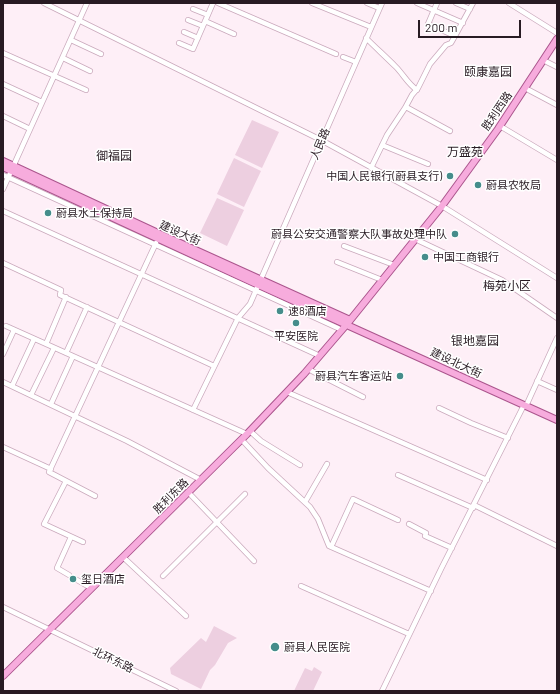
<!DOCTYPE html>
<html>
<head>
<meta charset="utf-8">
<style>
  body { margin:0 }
  #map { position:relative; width:560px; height:694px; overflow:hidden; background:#feeff7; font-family:Barlow,sans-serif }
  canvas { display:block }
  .frame { position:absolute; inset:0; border:4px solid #281b23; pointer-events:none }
  .scale { position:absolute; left:418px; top:20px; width:103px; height:18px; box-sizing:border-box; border:2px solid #281b23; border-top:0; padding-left:5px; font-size:12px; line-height:14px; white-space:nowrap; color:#281b23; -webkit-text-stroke:3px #fff; paint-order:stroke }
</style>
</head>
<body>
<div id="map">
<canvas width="560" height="694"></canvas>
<div class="frame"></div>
<div class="scale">200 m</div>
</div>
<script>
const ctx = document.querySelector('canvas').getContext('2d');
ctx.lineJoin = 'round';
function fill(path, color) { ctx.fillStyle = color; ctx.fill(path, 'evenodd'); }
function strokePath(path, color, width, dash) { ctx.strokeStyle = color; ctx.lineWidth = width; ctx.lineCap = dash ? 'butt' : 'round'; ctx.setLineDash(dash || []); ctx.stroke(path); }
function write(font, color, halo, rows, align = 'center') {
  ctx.font = font + ' Barlow,"Noto Sans SC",sans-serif'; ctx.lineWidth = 3; ctx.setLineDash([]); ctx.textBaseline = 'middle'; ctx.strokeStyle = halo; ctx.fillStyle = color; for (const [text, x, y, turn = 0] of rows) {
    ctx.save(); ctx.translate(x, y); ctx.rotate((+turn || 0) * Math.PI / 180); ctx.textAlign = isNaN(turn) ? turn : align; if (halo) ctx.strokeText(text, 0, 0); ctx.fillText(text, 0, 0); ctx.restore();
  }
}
const green = new Path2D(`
  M252 120 279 132 262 168 235 155Z
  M234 158 261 171 244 207 217 194Z
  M217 198 244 210 227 246 200 233Z
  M214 626 237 638 228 643 215 665 210 670 201 689 171 674 170 668 201 638 206 642Z
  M314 667 322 672 313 691H294L305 668 312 671Z`);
const minor = new Path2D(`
  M44 3 321 140 442 206 557 278
  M218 3 336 54
  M312 3 371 27
  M367 3 379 8
  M417 3 463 23
  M456 3 470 9
  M509 3 557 33
  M193 9 208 15
  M188 20 203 26
  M205 21 234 34
  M184 32 198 38
  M455 36 473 3
  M366 38C376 48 386 57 396 67 403 74 408 84 417 90
  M71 40 101 54
  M179 43 193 49 213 3
  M3 53 86 90
  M343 57 356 62
  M63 58 90 71
  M543 60 557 67
  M3 84 42 102
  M525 88 557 105
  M406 107 450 131
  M3 116 30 129
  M500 126 557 160
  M382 145 428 164
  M371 168 387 135 405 108 412 95 418 88 430 64 446 45 451 43 455 36 428 24 437 3
  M3 175 342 330
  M3 189 87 3
  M3 211 320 356
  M415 239 502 280 557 318
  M344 246 394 265
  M337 262 382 280
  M3 263 61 290 60 295 214 366
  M6 326 247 434
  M46 344 66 297
  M66 353 87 307
  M3 354 14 330
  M308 369 363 397
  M537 381 557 390
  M3 382 127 441 201 480
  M12 386 34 339
  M287 392 487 480
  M31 395 54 348
  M51 404 73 356
  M526 406 557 338
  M439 408 471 423 508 438
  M193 410 238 318 250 304 382 3
  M250 431 261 441 300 465
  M242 440 268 468 310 507 318 519 329 546 431 591
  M3 447 51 469
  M398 475 473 508
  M66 481 44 524 83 542
  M188 492 254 561
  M95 496 49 472 156 243
  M305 502 327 464
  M474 505 557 546
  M409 524 426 533 425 536 452 548
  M331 547 353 499 398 520
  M123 557 186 616
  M69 575 57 568 71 537
  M163 576 245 494
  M77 580 91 588
  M301 586 409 634
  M3 607 176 691
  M382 691 441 569 524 405`);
const major = new Path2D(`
  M3 161 160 234 350 320
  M3 167 254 283 557 420
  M3 676 247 434 304 374 347 324 442 206 498 129 557 39`);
const markers = [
  [450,176,4,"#458d8b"],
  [478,185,4,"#458d8b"],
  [48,213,4,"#458d8b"],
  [455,234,4,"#458d8b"],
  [425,257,4,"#458d8b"],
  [280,311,4,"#458d8b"],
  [296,323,4,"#458d8b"],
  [400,376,4,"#458d8b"],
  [73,579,4,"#458d8b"],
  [275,647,5,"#458d8b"]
];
const streetNames = [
  ["胜利西路",497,111,-56],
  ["人民路",320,144,-67],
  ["建设大街",180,233,24],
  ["建设北大街",456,363,25],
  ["胜利东路",171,496,-45],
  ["北环东路",113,660,26]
];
const poiNames = [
  ["中国人民银行(蔚县支行)",442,176,"right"],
  ["蔚县农牧局",486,185],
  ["蔚县水土保持局",56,213],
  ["蔚县公安交通警察大队事故处理中队",447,234,"right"],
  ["中国工商银行",433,257],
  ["速8酒店",288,311],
  ["平安医院",296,336,"center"],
  ["蔚县汽车客运站",392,376,"right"],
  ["玺日酒店",81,579],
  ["蔚县人民医院",284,647]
];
const neighbourhoodNames = [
  ["颐康嘉园",488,72],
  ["万盛苑",465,152],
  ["御福园",114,156],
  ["梅苑小区",507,286],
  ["银地嘉园",475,341]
];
fill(green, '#edcfe0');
strokePath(minor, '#caa9bc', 6);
strokePath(major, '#ab558d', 8);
strokePath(minor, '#fff', 4.5);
strokePath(major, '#f7acdd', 6);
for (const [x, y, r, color] of markers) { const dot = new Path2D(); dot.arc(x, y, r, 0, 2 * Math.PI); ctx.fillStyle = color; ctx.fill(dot); strokePath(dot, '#fff', 1.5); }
write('11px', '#281b23', '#fff', streetNames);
write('11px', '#281b23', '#fff', poiNames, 'left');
write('12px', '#281b23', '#fff', neighbourhoodNames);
</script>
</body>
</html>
